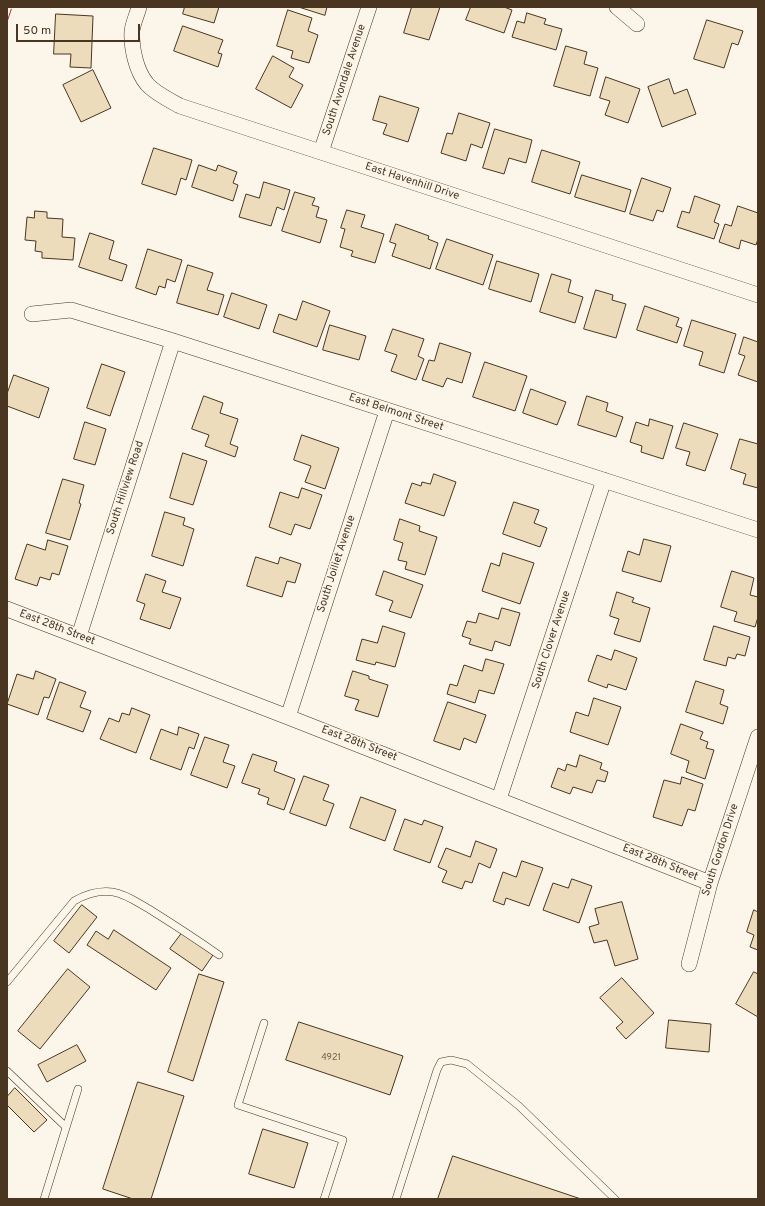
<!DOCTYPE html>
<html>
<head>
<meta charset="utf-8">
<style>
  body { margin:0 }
  #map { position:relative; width:765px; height:1206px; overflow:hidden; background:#fbf6e9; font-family:Overpass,sans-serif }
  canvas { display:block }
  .frame { position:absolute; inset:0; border:8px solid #4a3520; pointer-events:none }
  .scale { position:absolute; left:16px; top:24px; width:124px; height:18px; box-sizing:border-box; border:2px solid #4a3520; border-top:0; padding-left:5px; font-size:12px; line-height:14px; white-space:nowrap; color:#4a3520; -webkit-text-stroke:3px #fbf6e9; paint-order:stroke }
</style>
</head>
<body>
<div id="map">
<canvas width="765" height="1206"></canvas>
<div class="frame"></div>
<div class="scale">50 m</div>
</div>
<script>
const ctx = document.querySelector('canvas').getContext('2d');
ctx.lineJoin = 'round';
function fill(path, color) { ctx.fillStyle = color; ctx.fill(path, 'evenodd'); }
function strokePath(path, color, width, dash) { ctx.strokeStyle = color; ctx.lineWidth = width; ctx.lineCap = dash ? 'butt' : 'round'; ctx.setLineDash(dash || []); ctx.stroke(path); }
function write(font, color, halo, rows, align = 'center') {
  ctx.font = font + ' Overpass,sans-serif'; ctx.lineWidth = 3; ctx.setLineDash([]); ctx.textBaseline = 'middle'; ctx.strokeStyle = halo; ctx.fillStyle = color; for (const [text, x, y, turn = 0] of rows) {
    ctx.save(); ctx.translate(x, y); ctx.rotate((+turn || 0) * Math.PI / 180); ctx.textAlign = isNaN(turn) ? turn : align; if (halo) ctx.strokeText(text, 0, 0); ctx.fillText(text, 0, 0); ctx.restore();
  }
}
const building = new Path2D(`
  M185 7H219L214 23 183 14Z
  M299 7H327L325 15Z
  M412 7H440L429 40 404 33Z
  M471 7H504L512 10 504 33 466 20Z
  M288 10 312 18 308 31 318 35 309 63 291 58 293 51 277 46Z
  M527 13 546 19 544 24 562 29 556 50 512 37 517 21 524 23Z
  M56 14 93 16 91 68 70 67 71 54H54Z
  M707 20 743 31 738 45 732 43 724 68 694 59Z
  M183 26 223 40 218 53 222 54 218 67 174 51Z
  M566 46 587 52 584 64 598 68 590 96 554 86Z
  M273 56 294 68 289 77 303 85 291 108 256 89Z
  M93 70 111 108 81 122 63 85Z
  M606 77 640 89 628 123 605 115 610 101 600 98Z
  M669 79 674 94 687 89 696 114 662 127 648 87Z
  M380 96 419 108 408 142 383 134 387 124 373 120Z
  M459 113 490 123 482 148 471 144 466 161 441 153 447 133 452 134Z
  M495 129 532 140 526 163 509 158 504 174 483 168Z
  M154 148 192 160 186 180 181 178 176 195 142 184Z
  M542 150 580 162 570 194 532 182Z
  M199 165 216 171 218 165 237 172 233 183 238 185 233 201 192 187Z
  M582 175 631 190 625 212 575 197Z
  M642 178 671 188 663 212 657 210 653 221 630 214Z
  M264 182 290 190 284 210 277 207 271 226 239 217 246 194 259 198Z
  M295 192 315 198 312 205 319 207 316 217 327 220 320 243 282 231Z
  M695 196 720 205 714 222 719 224 714 239 677 227 682 211 689 213Z
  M738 206 758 213V239L756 245 741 240 739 249 719 242 725 224 731 226Z
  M347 210 365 215 361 227 384 234 375 263 351 256 353 251 340 247 345 229 341 228Z
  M35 211 47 212V218L63 219 62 237 75 238 73 260 42 258V252L35 251 36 241 25 240 27 217 34 218Z
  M396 224 429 236 428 239 438 243 430 269 392 256 396 244 390 242Z
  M90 233 114 241 109 259 127 265 122 281 79 267Z
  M447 239 493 255 483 285 436 269Z
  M148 249 182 260 175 282 167 279 165 288 159 286 156 295 136 288Z
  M497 261 539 274 531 302 489 289Z
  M188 265 213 273 207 290 224 295 218 315 177 303Z
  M552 274 571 280 568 292 583 297 575 323 540 312Z
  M596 290 613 295 612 300 626 304 616 338 584 329Z
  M232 293 267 305 259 329 224 317Z
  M303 301 330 311 317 347 273 332 279 314 296 320Z
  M645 306 679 318 676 326 682 328 677 343 637 330Z
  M692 320 736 334 724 373 699 365 703 352 684 346Z
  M330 325 366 336 359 360 323 350Z
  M393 329 424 339 418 356 424 359 416 380 391 371 397 355 385 351Z
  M744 337 758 342V382L738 375 745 356 739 354Z
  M440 343 471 353 462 383 447 378 443 387 422 380 429 360 434 361Z
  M485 362 527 376 515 411 473 397Z
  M102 364 125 372 110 416 87 408Z
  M14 375 49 388 39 418 7 406V394Z
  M531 389 566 402 557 425 523 413Z
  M204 396 223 403 220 413 238 419 230 444 238 447 235 457 205 446 209 435 192 429Z
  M587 396 608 403 606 411 623 417 616 437 578 425Z
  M650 419 673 426 663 459 641 452 642 446 630 442 636 422 648 426Z
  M85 422 106 429 95 465 74 459Z
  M684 423 718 434 705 471 686 465 690 452 676 448Z
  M302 435 339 448 325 489 305 482 311 466 294 460Z
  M740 439 758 444V488L743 484 746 474 731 469Z
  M183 453 207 461 193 505 170 498Z
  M434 474 456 482 444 516 405 503 412 483 421 486 422 482 430 484Z
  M63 479 84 485 79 503 81 504 70 540 46 533Z
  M302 488 322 495 310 529 295 524 291 535 269 527 280 492 298 498Z
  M514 502 539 510 534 523 547 528 540 547 503 534Z
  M165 512 185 518 183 525 194 529 183 566 152 556Z
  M400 519 420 526 419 531 437 537 425 575 405 569 407 562 398 560 403 543 394 540Z
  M644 539 671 546 661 582 622 571 628 551 639 555Z
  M48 540 68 546 59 575 52 573 50 580 40 577 37 586 15 579 27 544 45 550Z
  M503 553 534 563 520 604 482 591 491 563 499 566Z
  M256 557 278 564 280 557 301 564 295 583 287 581 282 597 247 586Z
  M384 571 423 585 411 618 389 611 393 601 376 595Z
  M732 571 754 578 750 595 758 597V617L755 627 734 621 737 612 721 607Z
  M146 574 166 581 162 592 181 598 170 629 140 619 145 604 137 601Z
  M617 592 634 598 632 602 650 608 640 642 614 634 619 619 610 616Z
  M502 608 520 613 510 646 495 641 492 651 469 644 471 639 462 636 467 621 476 623 479 613 498 619Z
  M383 626 405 633 395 667 376 662 375 665 356 660 362 639 377 643Z
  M714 626 750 637 745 656 737 654 735 659 728 657 726 666 704 660Z
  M615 650 637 658 626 690 608 684 607 688 588 681 597 655 611 660Z
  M486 659 504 664 494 694 479 690 475 703 447 694 450 684 457 686 464 665 482 671Z
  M36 671 56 679 49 698 44 697 38 715 7 704 17 674 33 679Z
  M353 671 369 676V679L388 685 378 717 355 710 359 700 345 696Z
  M696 681 724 690 720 704 728 707 723 724 686 712Z
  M60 682 86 692 80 707 91 711 83 732 47 719Z
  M594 698 621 707 608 745 570 732 576 712 588 716Z
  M448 702 486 715 476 743 464 738 460 750 434 741Z
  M132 708 150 715 136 753 100 739 109 718 119 722 122 713 129 715Z
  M681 724 703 732 700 739 708 742 706 748 714 750 705 779 686 772 689 761 671 754Z
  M179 727 199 734 194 749 189 747 181 770 150 759 161 729 177 735Z
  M205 737 229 745 223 762 235 766 227 788 191 775Z
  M253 754 277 762 274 771 295 779 284 810 267 804 269 798 258 794 260 789 242 783Z
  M580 755 602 763 600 769 608 772 605 782 597 780 592 793 573 787 570 794 551 787 558 768 565 771 567 764 576 767Z
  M304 776 329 785 323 800 334 804 326 826 290 813Z
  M682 777 703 784 695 811 688 809 682 826 653 817 664 780 680 784Z
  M361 797 396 810 385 841 350 828Z
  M405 819 422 825 424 820 443 827 430 863 394 850Z
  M476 841 497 849 490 868 479 863 472 883 465 881 462 889 442 882 447 871 438 867 446 848 470 857Z
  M522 861 543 868 529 906 506 898 504 905 493 901 503 872 516 877Z
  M572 879 592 886 579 923 543 910 553 883 568 888Z
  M622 902 638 959 615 966 607 940 594 943 589 927 599 924 595 909Z
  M82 905 97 917 69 953 54 941Z
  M754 910 758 912V950L750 947 754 935 747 932Z
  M114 930 171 968 156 990 87 945 96 931 108 939Z
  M182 933 213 955 202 971 170 949Z
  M68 969 90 987 40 1049 18 1031Z
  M754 972 758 974V1017L736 1004Z
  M199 974 224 982 193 1081 168 1072Z
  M622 978 654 1013 626 1039 616 1028 623 1022 600 998Z
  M669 1020 711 1024 709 1052 666 1048Z
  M299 1022 403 1056 390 1095 286 1060Z
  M77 1045 86 1061 47 1082 38 1065Z
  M138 1082 184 1096 151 1199H133L103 1189Z
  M15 1088 47 1120 34 1132 7 1105V1097Z
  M263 1129 308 1143 294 1188 249 1174Z
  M453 1156 581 1199H438Z`);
const lane = new Path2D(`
  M7 982 74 901C86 894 99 890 113 892 126 894 138 903 149 909 173 924 196 939 219 955
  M264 1023 238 1105 343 1140 324 1199
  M7 1071 66 1127
  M44 1199 78 1089
  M396 1199 437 1070 441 1062 451 1060 467 1064 519 1106 615 1199`);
const street = new Path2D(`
  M139 7C137 15 133 23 132 31 131 47 136 71 147 84 155 93 169 100 180 106L758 295
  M617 7 637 24
  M321 152 369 7
  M32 314 71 310 173 341 758 530
  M7 609 288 717 710 883
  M79 636 173 341
  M288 717 387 411
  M499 799 604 480
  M689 964 710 883 758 737`);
const power = new Path2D(`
  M7 22 12 7`);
const numberNames = [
  ["4921",331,1058]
];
const streetNames = [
  ["South Avondale Avenue",345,80,-72],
  ["East Havenhill Drive",412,182,18],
  ["East Belmont Street",396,413,18],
  ["South Hillview Road",126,488,-72],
  ["South Joiliet Avenue",337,564,-72],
  ["East 28th Street",57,628,21],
  ["South Clover Avenue",552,640,-72],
  ["East 28th Street",359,744,21],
  ["South Gordon Drive",721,850,-72],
  ["East 28th Street",660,863,22]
];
fill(building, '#ecdcbc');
strokePath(building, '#4a3520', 1);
strokePath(lane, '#4a3520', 8);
strokePath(street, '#4a3520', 16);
strokePath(lane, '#fbf6e9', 7);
strokePath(street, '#fbf6e9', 15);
strokePath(power, '#c62828', 1, [14, 3, 2, 3]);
write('9px', '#725f47', null, numberNames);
write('11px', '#4a3520', '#fbf6e9', streetNames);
</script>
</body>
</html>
